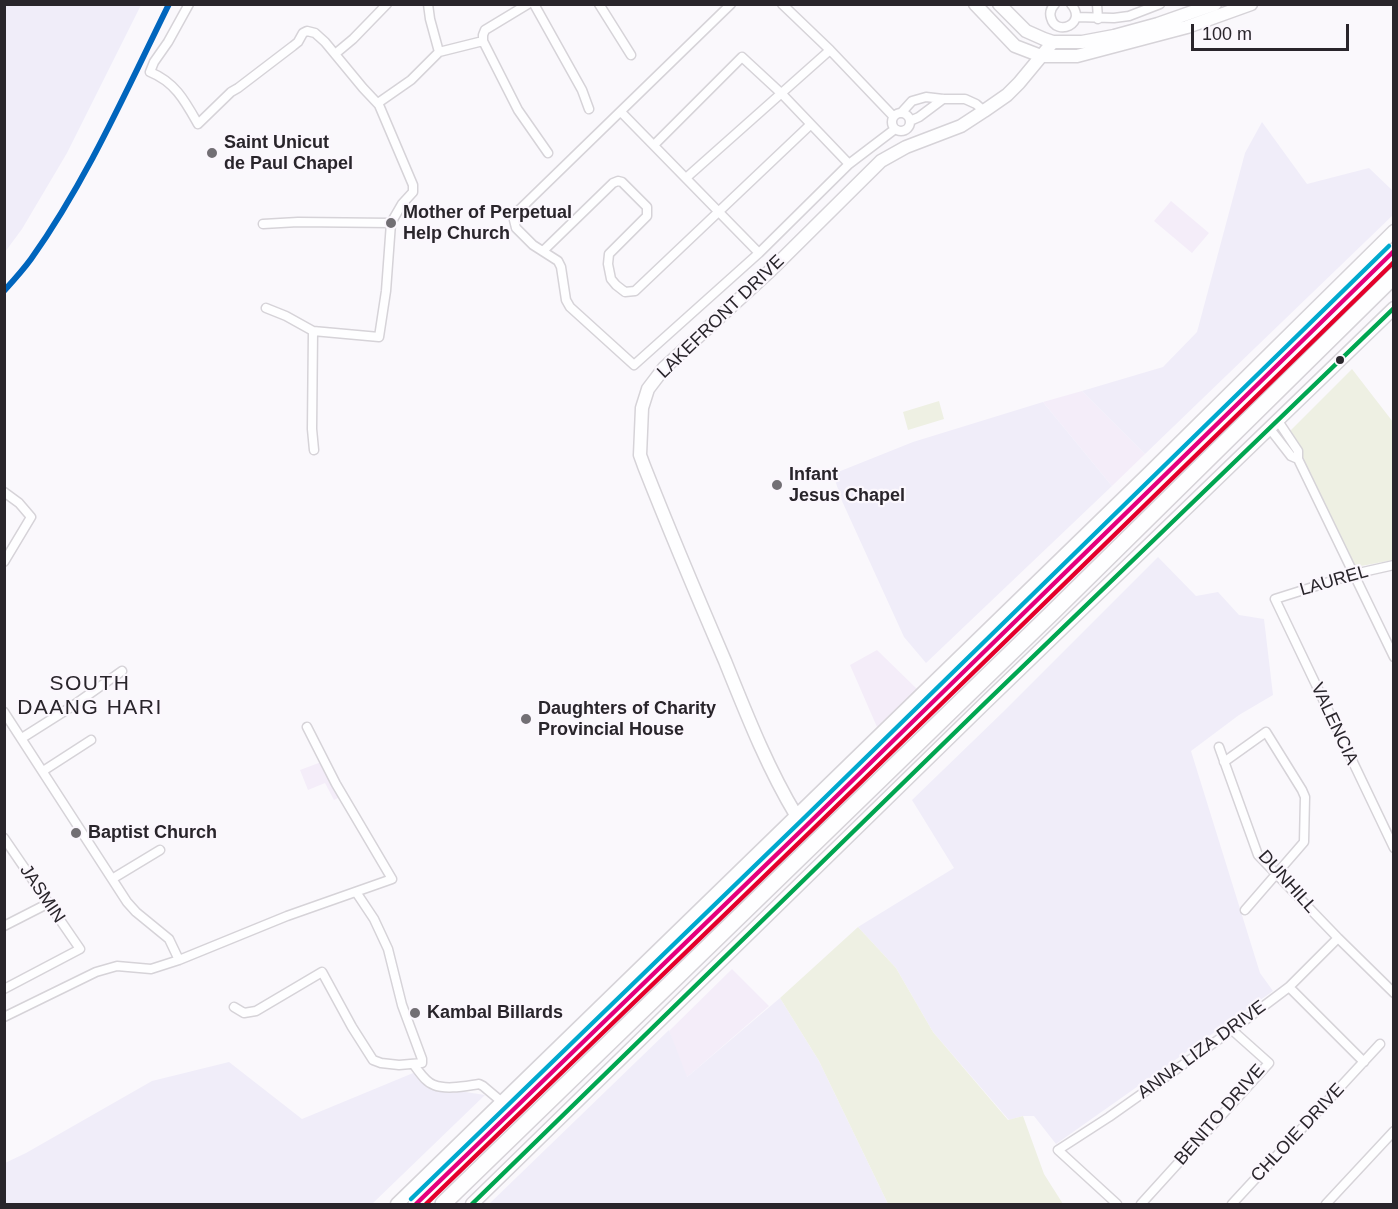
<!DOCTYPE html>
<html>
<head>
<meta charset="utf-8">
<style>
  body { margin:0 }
  #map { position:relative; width:1398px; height:1209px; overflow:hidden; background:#faf8fc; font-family:Helvetica,sans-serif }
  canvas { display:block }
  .frame { position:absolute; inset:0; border:6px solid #29252b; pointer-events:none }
  .scale { position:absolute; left:1191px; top:24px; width:158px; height:27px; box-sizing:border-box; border:3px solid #29252b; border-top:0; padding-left:8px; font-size:18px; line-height:21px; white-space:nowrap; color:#29252b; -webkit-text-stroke:4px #fbf7fd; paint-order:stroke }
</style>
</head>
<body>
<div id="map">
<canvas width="1398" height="1209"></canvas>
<div class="frame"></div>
<div class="scale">100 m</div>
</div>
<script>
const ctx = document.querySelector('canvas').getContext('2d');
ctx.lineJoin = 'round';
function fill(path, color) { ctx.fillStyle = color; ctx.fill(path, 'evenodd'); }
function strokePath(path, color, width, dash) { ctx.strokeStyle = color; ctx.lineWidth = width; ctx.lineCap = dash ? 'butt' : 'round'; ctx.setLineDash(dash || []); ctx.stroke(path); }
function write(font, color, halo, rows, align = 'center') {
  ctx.font = font + ' Helvetica,sans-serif'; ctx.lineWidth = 4.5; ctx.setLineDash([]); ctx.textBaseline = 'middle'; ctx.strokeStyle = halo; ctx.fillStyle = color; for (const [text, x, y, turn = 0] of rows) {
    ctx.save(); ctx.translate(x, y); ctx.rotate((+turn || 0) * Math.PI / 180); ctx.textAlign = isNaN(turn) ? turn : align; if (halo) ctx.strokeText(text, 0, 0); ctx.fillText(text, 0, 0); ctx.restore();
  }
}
const built = new Path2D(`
  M1171 201 1209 233 1192 253 1154 221Z
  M1082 391 1145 454 1112 486 1043 402Z
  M877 650 917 689 877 727 850 665Z
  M324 761 342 796 334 800 325 783 308 790 300 770Z
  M732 969 769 1006 686 1078 669 1031Z`);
const industrial = new Path2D(`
  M5 4 141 5 67 153 22 229 5 252Z
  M1262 122 1307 184 1369 168 1393 191V215L1145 454 1082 391 1163 367 1197 332 1245 153Z
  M1043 402 1112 486 926 663 904 637 842 501 833 474 913 442Z
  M1158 557 1196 596 1218 592 1239 615 1264 619 1273 695 1239 715 1191 751 1260 973 1273 991 1056 1144 1034 1116H1023L1009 1120 933 1032 896 968 858 927 954 868 912 800 1003 712Z
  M780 998 819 1061 888 1204H489L669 1030 687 1077Z
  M229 1062 302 1119 418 1071 427 1086 485 1095 372 1204H5V1163L26 1153 152 1081Z`);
const green = new Path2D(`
  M1352 369 1393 422V560L1356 567 1296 444 1288 433Z
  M939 401 944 419 908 430 903 412Z
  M858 927 896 968 933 1032 1008 1120 1023 1116 1044 1174 1063 1204H888L819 1061 780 998Z`);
const street = new Path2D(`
  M189 4 168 42 154 62 150 72C175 82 185 101 198 124L231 92 238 88 293 46 298 42 303 33 307 31 315 33 325 42 363 88 379 105 413 185V192L402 204 391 223 386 291 379 337 313 331 286 316 266 308
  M534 4 582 90 589 109
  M599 4 631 55
  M731 4 517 212 514 220 516 228 533 245 558 261 561 267 566 300 570 307 634 365 759 253 849 164 895 129
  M782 4 830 50 893 116
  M1055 4C1051 8 1049 12 1051 18 1056 37 1088 24 1071 4
  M1097 4 1098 19
  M1076 17 1114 18 1129 16 1160 4
  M483 41V35L485 30 528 4
  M439 52 483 41 518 110 548 153
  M335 54 353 39 387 4
  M378 103 411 80 439 52 430 19 428 4
  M621 112 759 253
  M902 112 912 101 926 97 943 99H965L976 104 984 111
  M892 122a9 9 0 1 1 18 0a9 9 0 1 1-18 0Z
  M910 121 919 117 943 99
  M654 145 742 57 782 94 849 164
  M686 178 830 50
  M263 224 298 222 391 223
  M543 251 613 183 618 181 622 182 647 207V216L609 254 608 264 611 279 616 285 625 292 635 291 810 125
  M313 331 312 429 314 450
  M1278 421 1298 451V459L1394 657
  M1270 429 1291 456 1298 459
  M4 492 19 503 31 517 4 562
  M1394 565 1354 574 1275 599 1394 848
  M4 712 127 902 136 912 169 939 179 960
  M22 738 71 707 122 671
  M1219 747 1258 855 1338 938 1394 993
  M1224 762 1266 732 1302 790 1305 797 1304 842 1245 910
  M43 771 91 740
  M4 838 80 949 4 989
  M112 879 160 850
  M4 926 49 903
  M1289 987 1364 1062
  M234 1007 244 1013 256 1011 322 972 352 1027 373 1060 381 1063 399 1065 422 1063V1059L402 1005 388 949 374 919 356 892
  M4 1017 96 972 117 966 151 969 179 960 287 916 392 879 336 784 307 727
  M413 1064C419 1071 425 1082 434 1085 447 1090 465 1086 479 1084L483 1086 502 1102
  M1117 1204 1058 1150 1109 1117 1232 1030 1289 987 1338 938
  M1141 1204 1269 1063 1232 1030
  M1232 1204 1380 1044
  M1326 1204 1394 1131`);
const secondary = new Path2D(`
  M975 4 1015 46 1041 56H1077L1187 27 1251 4
  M999 4 1026 31 1044 39 1053 42H1082L1114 36 1158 24 1215 4
  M796 815C767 767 746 713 725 661 697 596 670 532 644 466L640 455 642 408 648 389 664 368 771 270 881 161 906 147 961 126 984 111 1007 95 1019 83 1053 42
  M397 1204 1150 472 1394 231
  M472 1204 985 703 1394 308`);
const highway = new Path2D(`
  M416 1204 807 825 1394 251
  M443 1204 1053 612 1394 276`);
const bus1 = new Path2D(`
  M416 1204 807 825 1394 251`);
const bus2 = new Path2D(`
  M426 1204 812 830 1394 262`);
const bus3 = new Path2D(`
  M411 1199 802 820 1389 246`);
const bus4 = new Path2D(`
  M472 1204 985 703 1394 308`);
const rail1 = new Path2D(`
  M4 291C13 281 23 270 31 259 87 180 126 91 169 4`);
const markers = [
  [212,153,6,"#726f74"],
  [391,223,6,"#726f74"],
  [1340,360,5,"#29252b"],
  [777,485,6,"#726f74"],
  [526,719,6,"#726f74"],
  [76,833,6,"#726f74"],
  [415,1013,6,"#726f74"]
];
const poiNames = [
  ["Saint Unicut",224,143],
  ["de Paul Chapel",224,164],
  ["Mother of Perpetual",403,213],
  ["Help Church",403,234],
  ["Infant",789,475],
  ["Jesus Chapel",789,496],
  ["Daughters of Charity",538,709],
  ["Provincial House",538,730],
  ["Baptist Church",88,833],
  ["Kambal Billards",427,1013]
];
const streetNames = [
  ["LAKEFRONT DRIVE",721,317,-44],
  ["LAUREL",1334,581,-16],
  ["VALENCIA",1334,724,65],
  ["DUNHILL",1287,882,48],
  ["JASMIN",42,894,56],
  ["ANNA LIZA DRIVE",1202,1050,-36],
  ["BENITO DRIVE",1220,1115,-49],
  ["CHLOIE DRIVE",1298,1133,-47]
];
const quarterNames = [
  ["SOUTH",90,684],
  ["DAANG HARI",90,708]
];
fill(built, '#f4edf9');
fill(industrial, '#f0edf9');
fill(green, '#eef0e3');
strokePath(street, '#d6d3d8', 11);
strokePath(secondary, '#d6d3d8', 15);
strokePath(highway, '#d6d3d8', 18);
strokePath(street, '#fefeff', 8);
strokePath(secondary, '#fefeff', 12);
strokePath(highway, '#fefeff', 15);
strokePath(bus1, '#e5007d', 4.5);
strokePath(bus2, '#e4002b', 4.5);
strokePath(bus3, '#00a9ce', 4.5);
strokePath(bus4, '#00a651', 4.5);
strokePath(rail1, '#0065bd', 6);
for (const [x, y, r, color] of markers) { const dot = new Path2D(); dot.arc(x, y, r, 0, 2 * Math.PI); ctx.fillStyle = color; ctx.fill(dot); strokePath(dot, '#fbf7fd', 2); }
write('bold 18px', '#29252b', '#fbf7fd', poiNames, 'left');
write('18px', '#29252b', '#fbf7fd', streetNames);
ctx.letterSpacing = '1.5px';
write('21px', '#29252b', '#fbf7fd', quarterNames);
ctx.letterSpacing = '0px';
</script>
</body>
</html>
